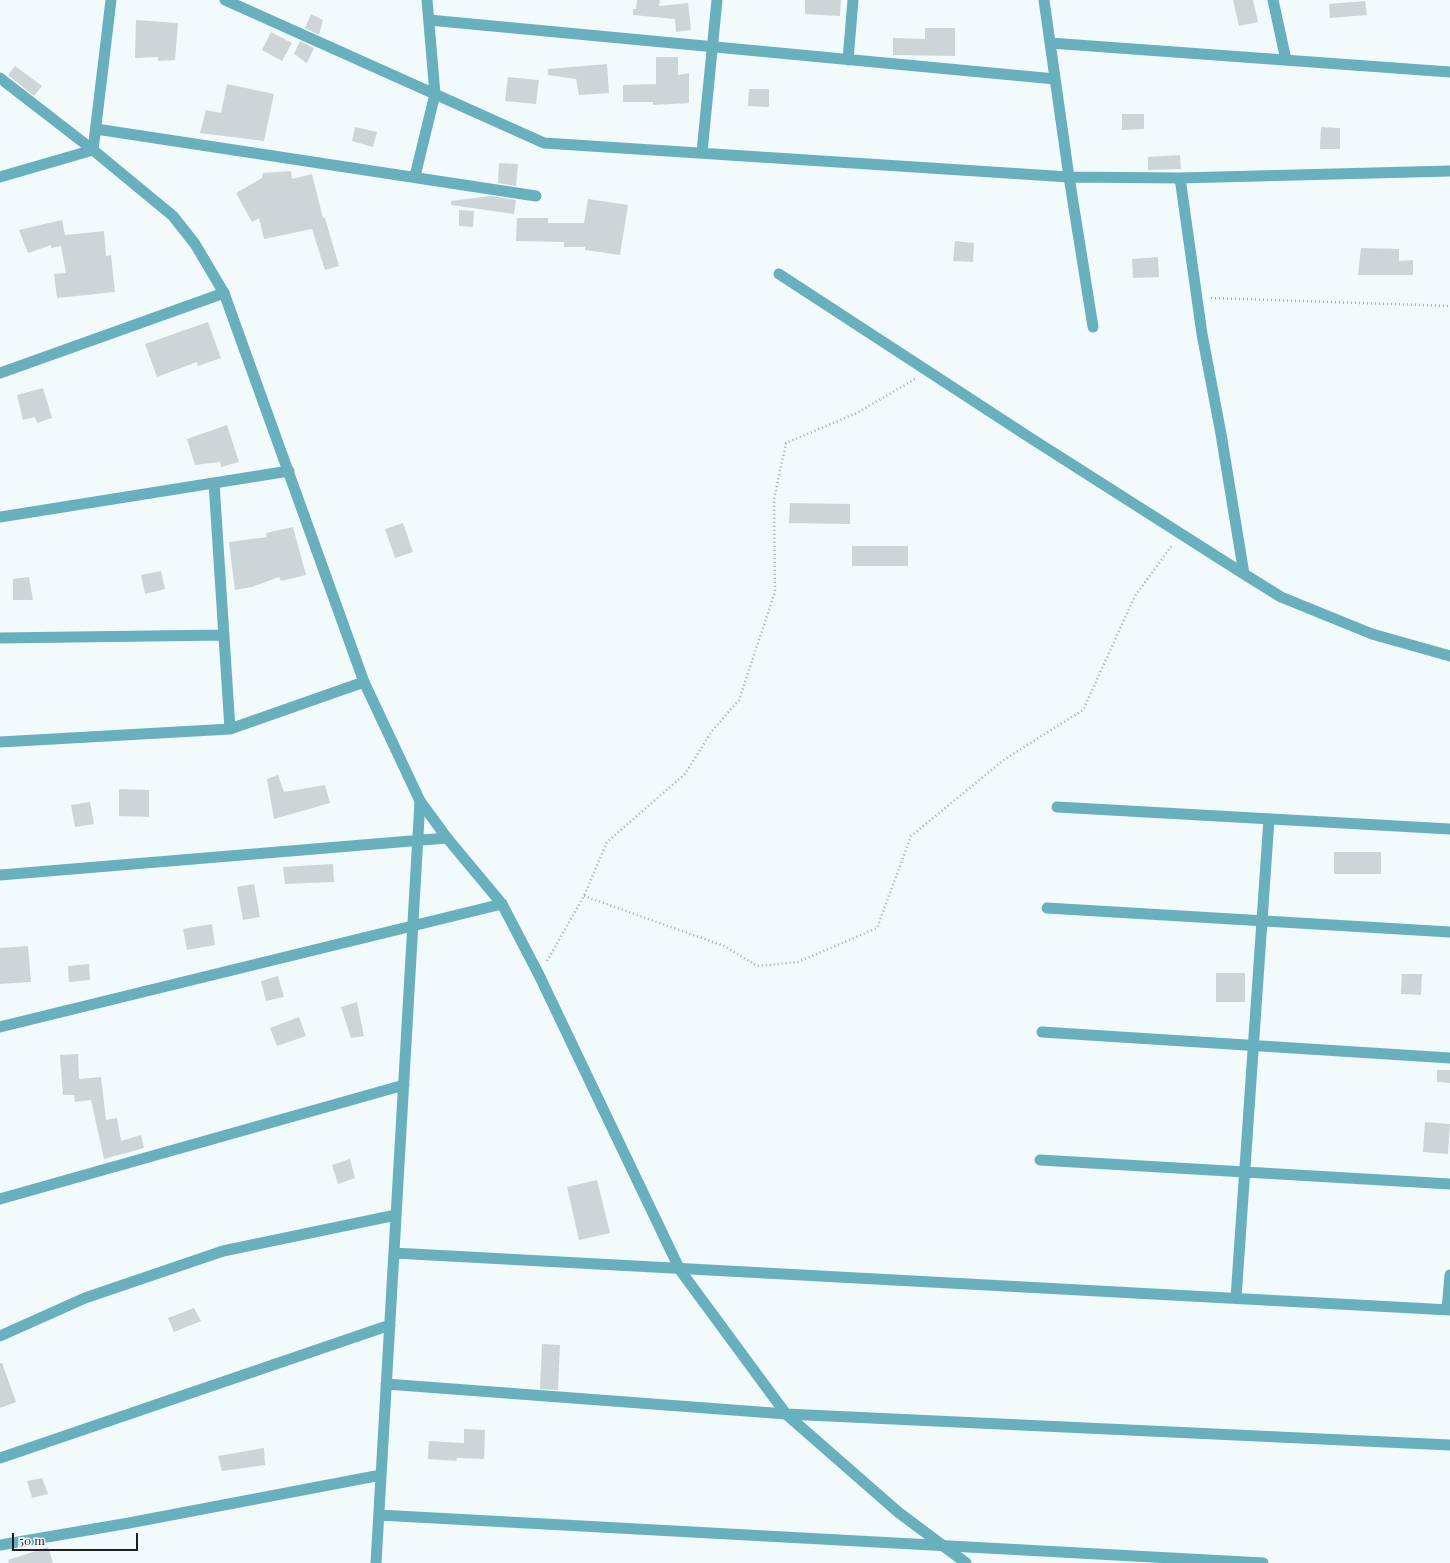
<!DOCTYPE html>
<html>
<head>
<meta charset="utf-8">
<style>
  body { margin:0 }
  #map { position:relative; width:1450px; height:1563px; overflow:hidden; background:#f3fafb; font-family:"Playfair Display",serif }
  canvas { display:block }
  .scale { position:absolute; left:12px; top:1533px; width:126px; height:18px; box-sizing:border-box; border:2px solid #1d1f20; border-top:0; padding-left:5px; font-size:12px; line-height:14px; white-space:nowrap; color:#1d1f20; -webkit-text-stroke:3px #f3fafb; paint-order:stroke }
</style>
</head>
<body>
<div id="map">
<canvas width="1450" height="1563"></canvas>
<div class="scale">50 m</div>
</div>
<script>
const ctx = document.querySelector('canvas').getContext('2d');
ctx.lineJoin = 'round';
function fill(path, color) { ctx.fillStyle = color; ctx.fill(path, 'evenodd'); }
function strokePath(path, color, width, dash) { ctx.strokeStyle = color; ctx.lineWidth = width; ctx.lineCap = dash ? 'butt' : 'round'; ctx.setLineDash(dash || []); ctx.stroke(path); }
const building = new Path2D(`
  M637 0H660L659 6 688 3 691 30 676 32 675 19 633 15V9H636Z
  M805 0H841L840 16 805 14Z
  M1233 0H1253L1258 22 1239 26Z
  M1365 1 1367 15 1330 18 1329 4Z
  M311 14 323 20 319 35 305 28Z
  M136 20 178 23 175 60 158 61V57L135 58Z
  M925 28H955V56L893 55V38L925 39Z
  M271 32 292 43 282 61 262 50Z
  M300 41 314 48 307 63 294 54Z
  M656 57H678V75L689 73V103L653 105V102H623V85L656 84Z
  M607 64 609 93 579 95 576 79 548 75V69Z
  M15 66 42 86 34 96 8 75Z
  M508 77 539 80 536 104 505 101Z
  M227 84 274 94 264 141 200 133 206 110 221 113Z
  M749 89H769V107L748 106Z
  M1122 114H1144V129L1122 130Z
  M355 127 377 132 373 147 352 141Z
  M1321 127 1340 128V149H1320Z
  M1180 155 1181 169 1148 170V157Z
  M499 163 518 164 516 186 498 183Z
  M291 171 292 179 312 174 323 218H325L339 266 325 270 312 229 264 239 259 218 252 222 236 193 262 178 263 173Z
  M491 196 516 200 514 214 451 205V201Z
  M588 199 628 205 620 255 585 250V247H564V242L516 241 517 218H548V223H584Z
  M459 210 474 211 473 227 459 226Z
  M62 220 65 235 104 231 106 256 111 255 115 292 57 298 54 274 66 273 61 246 51 248V245L28 253 19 230Z
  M955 241 974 243 973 262 953 261Z
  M1361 248 1399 249V261L1413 260V275H1358Z
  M1158 257 1159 277 1133 278 1132 259Z
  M208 322 221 358 198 366 197 362 157 377 145 344Z
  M43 388 52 418 37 423 35 417 23 420 17 395Z
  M227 425 239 462 221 467 220 462 195 465 187 439Z
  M790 503 850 504V524L789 523Z
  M403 523 413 552 395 558 385 529Z
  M293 527 306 575 281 581 279 577 252 587 235 590 229 542 267 537 266 533Z
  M852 546H908V566H852Z
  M161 571 165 589 145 594 141 575Z
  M29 577 33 600H13V579Z
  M278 775 284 792 325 785 330 803 274 819 267 779Z
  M119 789 149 790V817L119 816Z
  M90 802 94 824 75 827 71 805Z
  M1334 852H1381V874H1334Z
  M333 864 334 882 285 884 283 867Z
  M254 884 260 917 243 920 237 887Z
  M212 924 215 945 187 950 183 929Z
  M28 946 31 982 0 984V948Z
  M89 964 90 980 69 982 68 966Z
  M1216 973H1245V1002H1216Z
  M1402 974H1422L1421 995 1401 994Z
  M278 976 284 997 266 1001 261 981Z
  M357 1002 364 1036 351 1038 341 1007Z
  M299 1017 306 1036 277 1046 270 1028Z
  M78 1054 79 1079 101 1077 106 1120 117 1118 121 1141 141 1135 144 1148 104 1159 91 1100 75 1102 74 1095H63L60 1055Z
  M1437 1070H1450V1083L1437 1082Z
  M1425 1122 1450 1124 1448 1154 1423 1152Z
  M350 1159 355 1178 338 1184 332 1165Z
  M597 1180 610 1233 579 1240 567 1187Z
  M194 1308 201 1321 174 1332 168 1318Z
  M542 1344 560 1345 558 1390 540 1389Z
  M0 1363H2L16 1402 0 1408Z
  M464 1429 485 1430 484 1459 457 1458 456 1461 428 1459 429 1441 464 1443Z
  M264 1448 265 1465 222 1471 218 1456Z
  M42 1478 48 1494 32 1498 27 1481Z
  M48 1547 53 1563H9L8 1560Z`);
const path = new Path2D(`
  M1211 298 1450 306
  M584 896 724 946 757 966 798 962 877 928 911 836 1005 759 1083 710 1135 596 1173 544
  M547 961 584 896 607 842 685 774 712 731 739 700 775 592 774 499 786 443 857 413 915 379`);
const minor = new Path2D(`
  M225 0 544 143 1069 177 1180 178 1450 171
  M1044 0 1069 177 1093 327
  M1273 0 1286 60
  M429 20 1055 79
  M1050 43 1450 72
  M848 60 853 0
  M96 129 536 196
  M702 152 717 0
  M415 176 435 94 427 0
  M0 177 93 150 111 0
  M1180 178 1202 334 1221 434 1244 574 1281 597 1372 634 1450 656
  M779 274 1032 439 1244 574
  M0 373 224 293
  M214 483 230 729
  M0 517 289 471
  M0 638 224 635
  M0 742 230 729 364 682
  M1057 807 1450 829
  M0 875 447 838
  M1047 908 1450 932
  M0 1027 502 904
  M1042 1032 1450 1058
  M1040 1160 1450 1184
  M0 1199 404 1085
  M394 1253 1450 1310
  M1236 1298 1269 819
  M1447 1310 1450 1275
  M0 1336 85 1298 223 1251 396 1215
  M386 1384 786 1414 1450 1445
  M0 1458 390 1325
  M379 1515 1263 1563
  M0 1545 129 1523 381 1475
  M376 1563 420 801`);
const tertiary = new Path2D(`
  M0 78 93 150 173 216 195 244 224 293 364 682 420 801 447 838 502 904 539 975 680 1270 786 1414 898 1512 966 1563`);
fill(building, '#ced5d6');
strokePath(path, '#a4a9aa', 2.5, [1, 3]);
strokePath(minor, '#68b0bd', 11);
strokePath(tertiary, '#68b0bd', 11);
</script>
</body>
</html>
